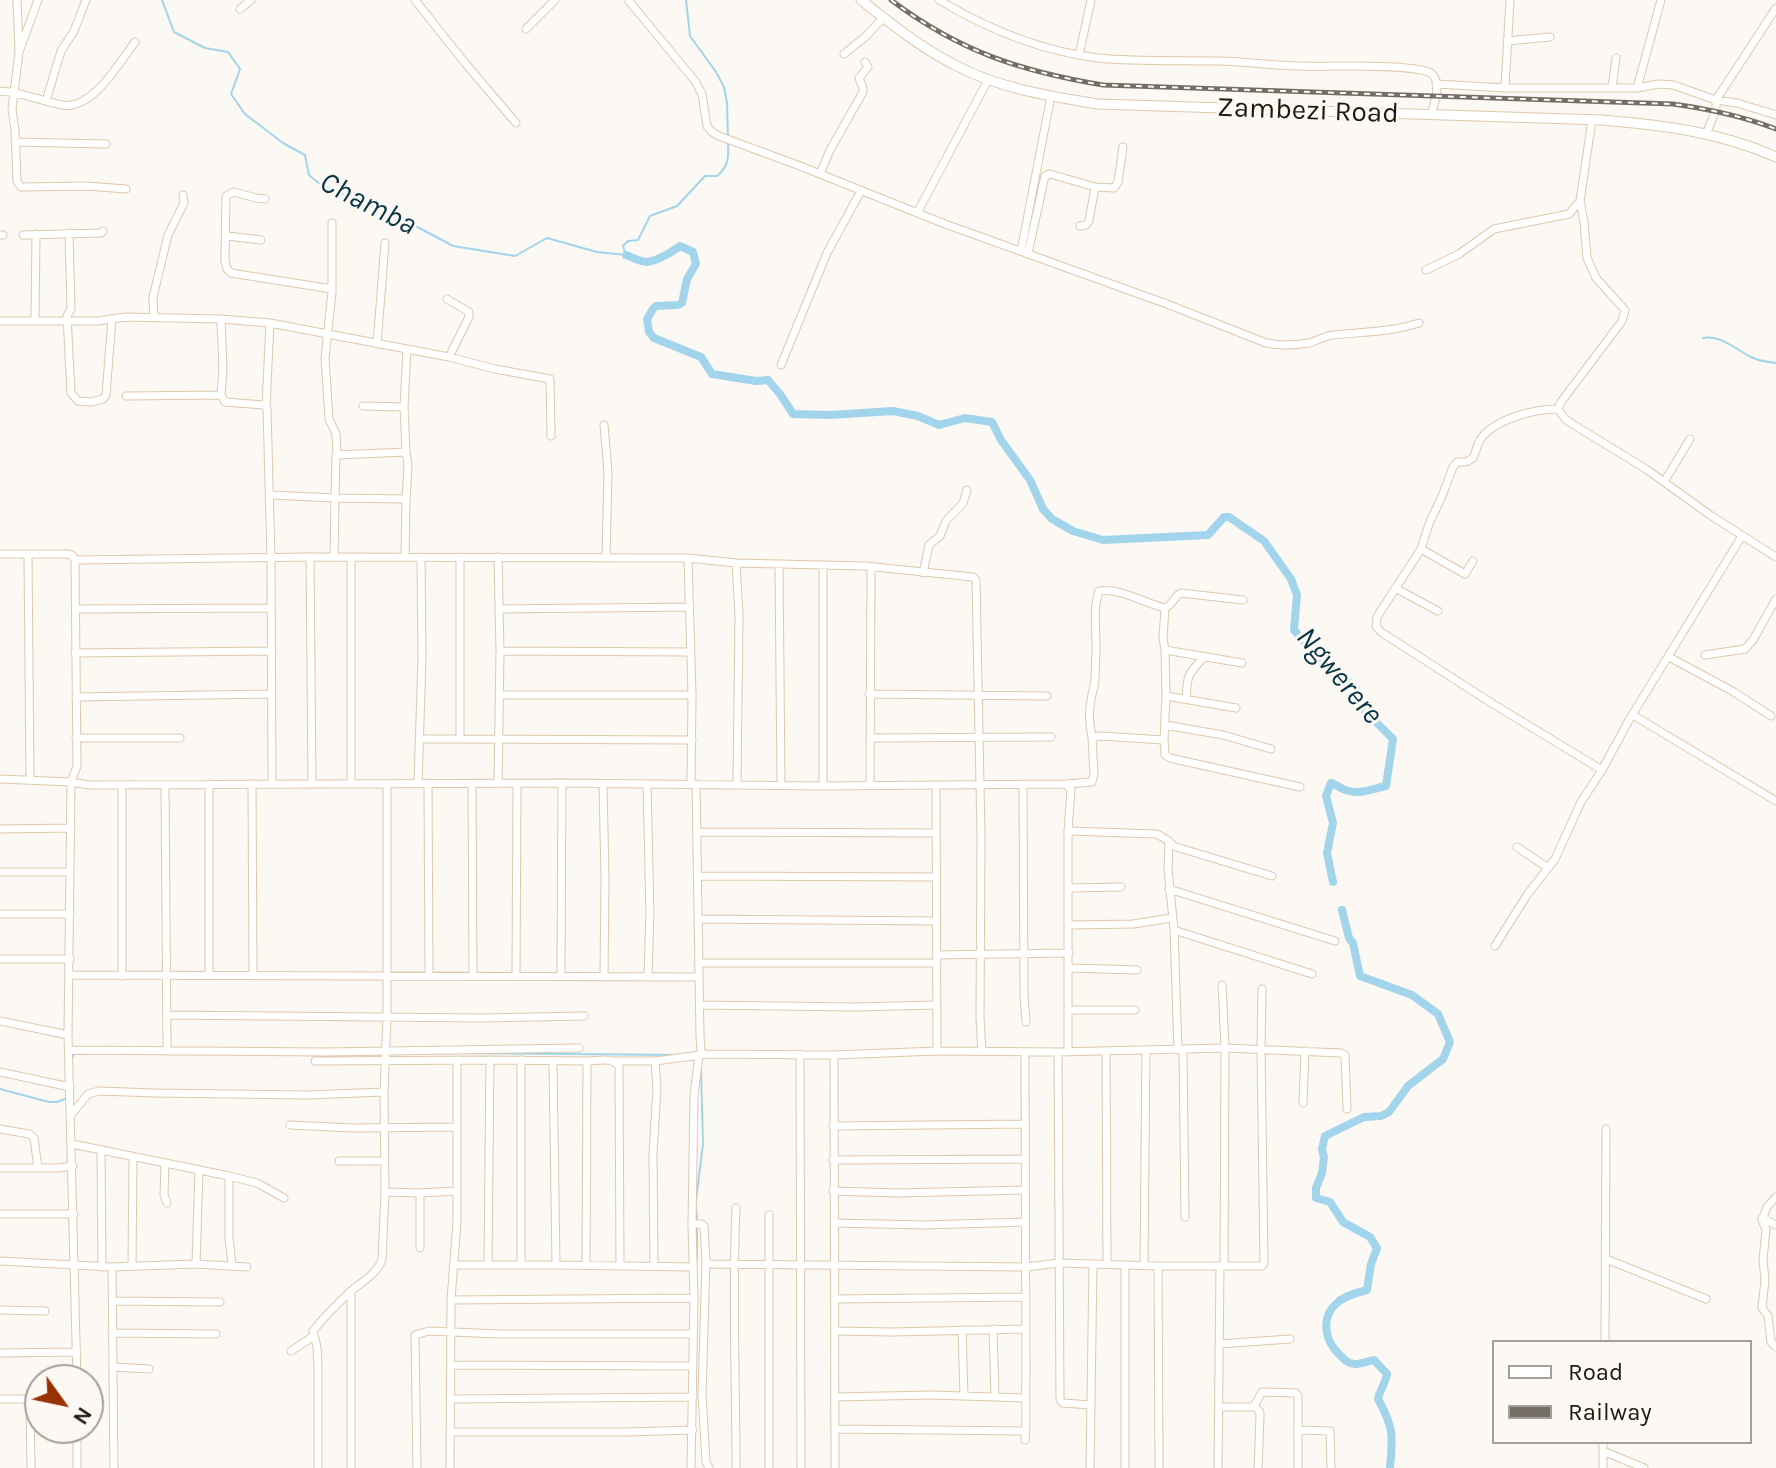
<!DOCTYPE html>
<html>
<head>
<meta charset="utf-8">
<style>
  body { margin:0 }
  #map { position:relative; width:1776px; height:1468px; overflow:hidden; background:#fcf8f3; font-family:Karla,sans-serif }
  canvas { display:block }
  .legend { position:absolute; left:1492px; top:1340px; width:260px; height:104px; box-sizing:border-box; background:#fcf8f3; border:2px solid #a49f98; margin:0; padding:10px 14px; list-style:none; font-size:24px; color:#20190f }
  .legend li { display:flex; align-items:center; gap:16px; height:40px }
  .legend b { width:40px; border:2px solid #a49f98 }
  .north { position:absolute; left:24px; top:1364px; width:80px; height:80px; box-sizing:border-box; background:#fcf8f3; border:2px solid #a49f98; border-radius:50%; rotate:123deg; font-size:22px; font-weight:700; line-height:32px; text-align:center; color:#20190f }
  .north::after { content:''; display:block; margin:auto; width:28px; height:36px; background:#973203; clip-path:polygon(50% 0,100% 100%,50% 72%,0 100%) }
</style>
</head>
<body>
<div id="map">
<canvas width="1776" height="1468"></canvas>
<ul class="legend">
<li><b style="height:10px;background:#fff"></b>Road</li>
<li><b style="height:10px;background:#746e66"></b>Railway</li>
</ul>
<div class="north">N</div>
</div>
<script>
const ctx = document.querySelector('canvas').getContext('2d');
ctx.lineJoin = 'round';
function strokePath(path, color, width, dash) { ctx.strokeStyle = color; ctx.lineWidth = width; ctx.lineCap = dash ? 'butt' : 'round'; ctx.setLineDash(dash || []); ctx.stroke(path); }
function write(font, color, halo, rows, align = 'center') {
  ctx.font = font + ' Karla,sans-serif'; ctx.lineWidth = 6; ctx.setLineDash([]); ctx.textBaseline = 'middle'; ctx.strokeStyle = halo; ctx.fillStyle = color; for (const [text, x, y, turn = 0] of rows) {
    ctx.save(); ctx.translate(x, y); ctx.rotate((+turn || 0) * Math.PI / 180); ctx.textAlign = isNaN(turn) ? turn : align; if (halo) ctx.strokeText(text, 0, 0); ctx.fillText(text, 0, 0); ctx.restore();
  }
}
const stream = new Path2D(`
  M162 0 174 32 205 48 228 52 240 69 231 94 245 114 283 143 305 155 309 175 321 185 399 217 453 246 515 256 547 238 597 252 626 255 623 246 628 241 638 240 650 216 677 206 705 176H717C728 167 729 158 728 144
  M686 0 690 36 716 72 724 87 727 103 728 138
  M1703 338C1722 335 1735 349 1751 357 1759 361 1767 362 1776 363
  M457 1053 678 1055
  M72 1059 74 1054H86
  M0 1089 49 1102H57L65 1099
  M696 1200 703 1144 701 1067
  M696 1207 697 1220
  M697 1260V1227`);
const river = new Path2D(`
  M626 255C632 257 640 262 647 262 657 261 672 252 680 246L693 252 696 264 687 279 682 303 678 305 656 306 653 309 647 319 649 332 654 338 701 357 712 374 756 381 768 380 780 394 793 414 830 415 893 411 918 416 939 425 965 418 992 422 1001 440 1030 480 1043 509 1052 519 1073 531 1103 540 1208 535 1224 517H1229L1264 541 1291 579 1297 595 1294 630 1316 655 1356 688 1364 710 1393 739 1386 786C1371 789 1358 796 1343 789 1339 787 1335 784 1331 783L1326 796 1333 823 1327 853 1333 882
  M1342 910 1349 938 1353 943 1360 976 1412 995 1438 1014 1450 1042 1443 1059 1408 1086 1389 1112 1381 1116 1364 1117 1325 1136 1322 1149 1324 1157 1322 1173 1316 1188V1198L1330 1202 1343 1222 1370 1237 1377 1248 1371 1264 1367 1290C1357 1293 1344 1296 1337 1303 1320 1317 1325 1341 1339 1354 1344 1359 1348 1364 1355 1364 1361 1364 1368 1361 1374 1360L1387 1374C1385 1384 1380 1390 1378 1399 1394 1428 1393 1436 1390 1468`);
const minor = new Path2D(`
  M17 0 19 50
  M38 0 19 52 12 109 15 131 17 181 21 187 87 186 126 189
  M415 0 465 63 516 123
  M628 0 695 81 702 94 707 126 712 132 719 136 800 166 945 224 1167 304 1266 343C1279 346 1295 345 1309 343 1317 341 1324 336 1333 335 1362 332 1391 332 1419 323
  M939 0C989 30 1040 51 1098 58 1138 62 1180 60 1220 61 1246 62 1272 65 1299 66 1321 67 1419 63 1432 74 1442 83 1434 104 1431 115
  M240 9 251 0
  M526 29 555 0
  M1507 41 1550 37
  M844 54 865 37 883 18
  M1079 55 1091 0
  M1436 84 1505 88H1637L1658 84 1673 85 1716 100 1737 103 1776 115
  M1505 88 1510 0
  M1612 88 1616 58
  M1637 88 1661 0
  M0 91C22 92 41 101 62 105 92 111 119 63 135 42
  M46 101 61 51 74 31 86 0
  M1592 120 1580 201 1584 222 1587 258 1596 278 1625 310 1622 321 1561 402 1558 409 1565 419 1574 425 1646 469 1710 515 1776 557
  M1706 134 1716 110V100L1776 8
  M15 142 106 144
  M820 174 830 150 863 92V88L859 78 868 67 865 62
  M265 199 256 198 234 192 226 196 225 261 227 269 231 273 332 289
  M917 213 988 80
  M332 223V292L325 358 329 419 336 434 337 454
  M1080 226 1086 225 1089 221 1095 187
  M69 233 71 309 67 316 71 393 78 401 91 402 103 399 106 395 112 319
  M0 235H3
  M23 235 101 233 103 231
  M227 236 261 240
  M1021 251 1051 96
  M1028 253 1045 176 1050 174 1095 187 1114 188 1118 182 1123 147
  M1426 270 1459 254 1494 229 1569 214 1580 201
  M154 317 153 297 168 235 184 203 183 195
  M35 320 36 234
  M0 321H98L125 317 221 319 270 323 407 349
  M377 344 385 243
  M449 357 495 369 550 379 551 436
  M781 365 827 253 861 191
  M221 395 223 369 221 319
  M126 396 221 395 225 402 264 405 267 408 271 558 272 784
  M266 406 270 323
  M363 406 404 407
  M1558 409C1534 409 1494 419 1480 440 1477 445 1476 452 1473 458L1466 462H1457L1453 467 1442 496 1429 524 1421 549 1377 617 1376 626 1381 632 1493 704 1602 770 1629 720 1742 536
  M604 425 608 472 606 558
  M406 452 408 464 406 499
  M1664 482 1690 439
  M270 495 335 498 336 455 406 452 404 407 407 349 449 357 469 317V312L447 299
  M1421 549 1465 574 1473 561
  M0 554H66L72 555 75 560 310 557 688 558 736 563 865 566 973 577 976 580 981 836 980 1018 982 1051
  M28 554 30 779
  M310 557 312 784
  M334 557 335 498 406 499 405 557
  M498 557 500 651 498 784
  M688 558 692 695 691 784
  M75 560 77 766 71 782 68 1035 77 1380
  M736 563 739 615 737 785
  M779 564 781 785
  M923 573 929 545 940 536 946 521 963 503 967 490
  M1395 588 1438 611
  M76 609 271 608
  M499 609 690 607
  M1165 650 1163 638 1165 608
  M500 651 691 652
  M75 653 272 651
  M1705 655 1745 649 1753 640 1776 599
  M1669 657 1734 692 1771 716
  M869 694 1047 696
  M499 695H692
  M1166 696 1236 708
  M76 697 272 694
  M1186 699C1187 675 1188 674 1204 657
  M1633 715 1776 801
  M1165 725 1223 735 1271 749
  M1092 737C1088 717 1089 706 1094 686 1096 677 1095 664 1096 654 1097 633 1092 611 1099 591 1121 588 1144 603 1165 608 1173 605 1174 596 1181 593L1243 600
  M76 738H180
  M870 738 1051 737
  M420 739H460V557
  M460 739 692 740
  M1164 740 1165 755 1170 758 1300 787
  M0 779 71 782 89 785 562 783 823 786 1066 784 1071 790 1068 831V1051
  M418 783 422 658 421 557
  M428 783 429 976
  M209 784V975
  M252 784 253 975
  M351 784V558
  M472 784 473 976
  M603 784 605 878 604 976
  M647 784 650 913 648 976
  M696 784 700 1036 701 1052 703 1054 834 1055 937 1051 1058 1052 1225 1048 1341 1053 1345 1055 1347 1109
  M1066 784 1092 782 1094 774 1092 737 1101 736 1164 740 1166 696 1165 650 1242 663
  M165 785 167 1051
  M870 785 871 568
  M1023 785 1024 997 1026 1022
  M823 786V566
  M936 786 937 1051
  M0 829 71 828
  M1068 831 1157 834 1169 841 1173 846 1272 876
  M697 832 936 833
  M1169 841 1168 869 1174 930 1178 1050
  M1517 847 1548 868
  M0 872H70
  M698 876 936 877
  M1068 888 1121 887
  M1169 889 1335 941
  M0 914H70
  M698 919 936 921
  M1069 925 1133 924 1172 918
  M1174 930 1312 974
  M1495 946 1527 895 1555 859 1581 802 1602 770
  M936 955 1069 953
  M0 959H70
  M699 963H937
  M1069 968 1137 970
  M70 975 699 977
  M122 976V785
  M516 976 517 783
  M561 976 562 783
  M1222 985 1225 1048 1224 1266
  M700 1005 855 1007 936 1005
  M1068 1010H1135
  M167 1015 482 1018 584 1016
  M0 1021 68 1035
  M70 1050 326 1052 579 1048
  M1183 1050 1185 1217
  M1106 1051 1107 1264
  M1025 1052 1026 1376C1025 1398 1027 1418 1025 1440
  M1058 1052 1060 1400 1063 1403 1091 1405
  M800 1054 801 1468
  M834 1055 835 1468
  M315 1061 490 1060 587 1061 586 1265
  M587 1061C598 1061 613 1056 619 1067L620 1266
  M615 1061H655L701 1055
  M553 1062 556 1265 693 1267
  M0 1072 70 1087
  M1303 1103 1305 1051
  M71 1115 88 1094 99 1091 155 1093 307 1095 384 1092
  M290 1125 354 1128 456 1127
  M833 1126 1025 1124
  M0 1129 29 1134 34 1138 38 1168
  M72 1144 229 1176 257 1183 284 1198
  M101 1150 102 1267
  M833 1160 1025 1159
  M339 1161H383
  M165 1163 164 1195 167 1203
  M0 1168H58L73 1166
  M229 1176V1238L232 1265
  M833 1191 897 1193 1025 1190
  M385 1192 420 1193 456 1191
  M420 1193V1248
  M1776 1197 1767 1207 1762 1220 1766 1229 1763 1260 1765 1280 1762 1308 1768 1316 1771 1342 1776 1347
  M0 1214H74
  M1762 1218 1776 1225
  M834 1223 924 1225 1025 1222
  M692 1224H701L704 1226 706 1262 710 1264 1026 1267 1059 1263 1158 1266H1262L1264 1263 1261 1049 1262 989
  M1606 1259 1706 1299
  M0 1261 112 1267 114 1468
  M706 1262 702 1394 706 1462 709 1468
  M196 1264 199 1170
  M488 1264 490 1060
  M455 1265H556
  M521 1265V1060
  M1144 1265 1146 1051
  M132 1266 133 1157
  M654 1266 653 1153 657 1088 655 1061
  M1158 1266 1159 1468
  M112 1267 196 1264 247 1267
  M835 1299 1026 1297
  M451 1300 694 1298
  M113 1301 220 1302
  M0 1310 45 1311
  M993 1329 995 1397
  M962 1330 964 1396
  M835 1331 892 1332 1025 1329
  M112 1333 216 1334
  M1605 1342 1606 1129
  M1219 1344 1290 1339
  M291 1351 314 1336
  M0 1353 77 1352
  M451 1365 692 1366
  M113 1367 149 1369
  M835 1397 932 1395 1025 1398
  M0 1399H25L30 1402 31 1468
  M451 1399 693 1397
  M1254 1406 1260 1412V1416L1258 1468
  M1220 1407H1250L1254 1406 1262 1392 1296 1393 1298 1396V1468
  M77 1428V1468
  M835 1429 1026 1431
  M1298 1430 1330 1431 1331 1468
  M451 1432H626L693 1430
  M1603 1451 1644 1468
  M318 1468V1367L317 1347 313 1331C324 1317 337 1304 350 1292 361 1282 378 1274 382 1259L385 1192 384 1092 387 1017V784
  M351 1468V1291
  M417 1468 415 1335 429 1331 499 1334H693
  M450 1468 451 1300 457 1221V1060
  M691 1468 694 1298 692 1224 694 1095 699 1055
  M736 1468C736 1381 732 1294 736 1208
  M769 1468V1215
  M1090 1468 1093 1264
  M1125 1468V1265
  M1218 1468 1220 1266
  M1603 1468V1442`);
const major = new Path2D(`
  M861 0C890 23 920 47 953 64 997 88 1048 96 1097 104L1602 120C1662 125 1721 132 1776 157`);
const rail = new Path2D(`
  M891 0C959 51 1019 71 1103 85L1673 104C1709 109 1742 116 1776 129`);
const streetNames = [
  ["Zambezi Road",1308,111,2]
];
const waterNames = [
  ["Chamba",368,204,27],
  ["Ngwerere",1339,676,50]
];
strokePath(stream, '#a2d4eb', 2);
strokePath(river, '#a2d4eb', 8);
strokePath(minor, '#ddc9ad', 9);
strokePath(major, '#ddc9ad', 11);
strokePath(minor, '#fff', 7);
strokePath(major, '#fff', 9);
strokePath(rail, '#746e66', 5);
strokePath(rail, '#fcf8f3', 2, [6]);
write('28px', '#20190f', '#fcf8f3', streetNames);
write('italic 30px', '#093646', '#fcf8f3', waterNames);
</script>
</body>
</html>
